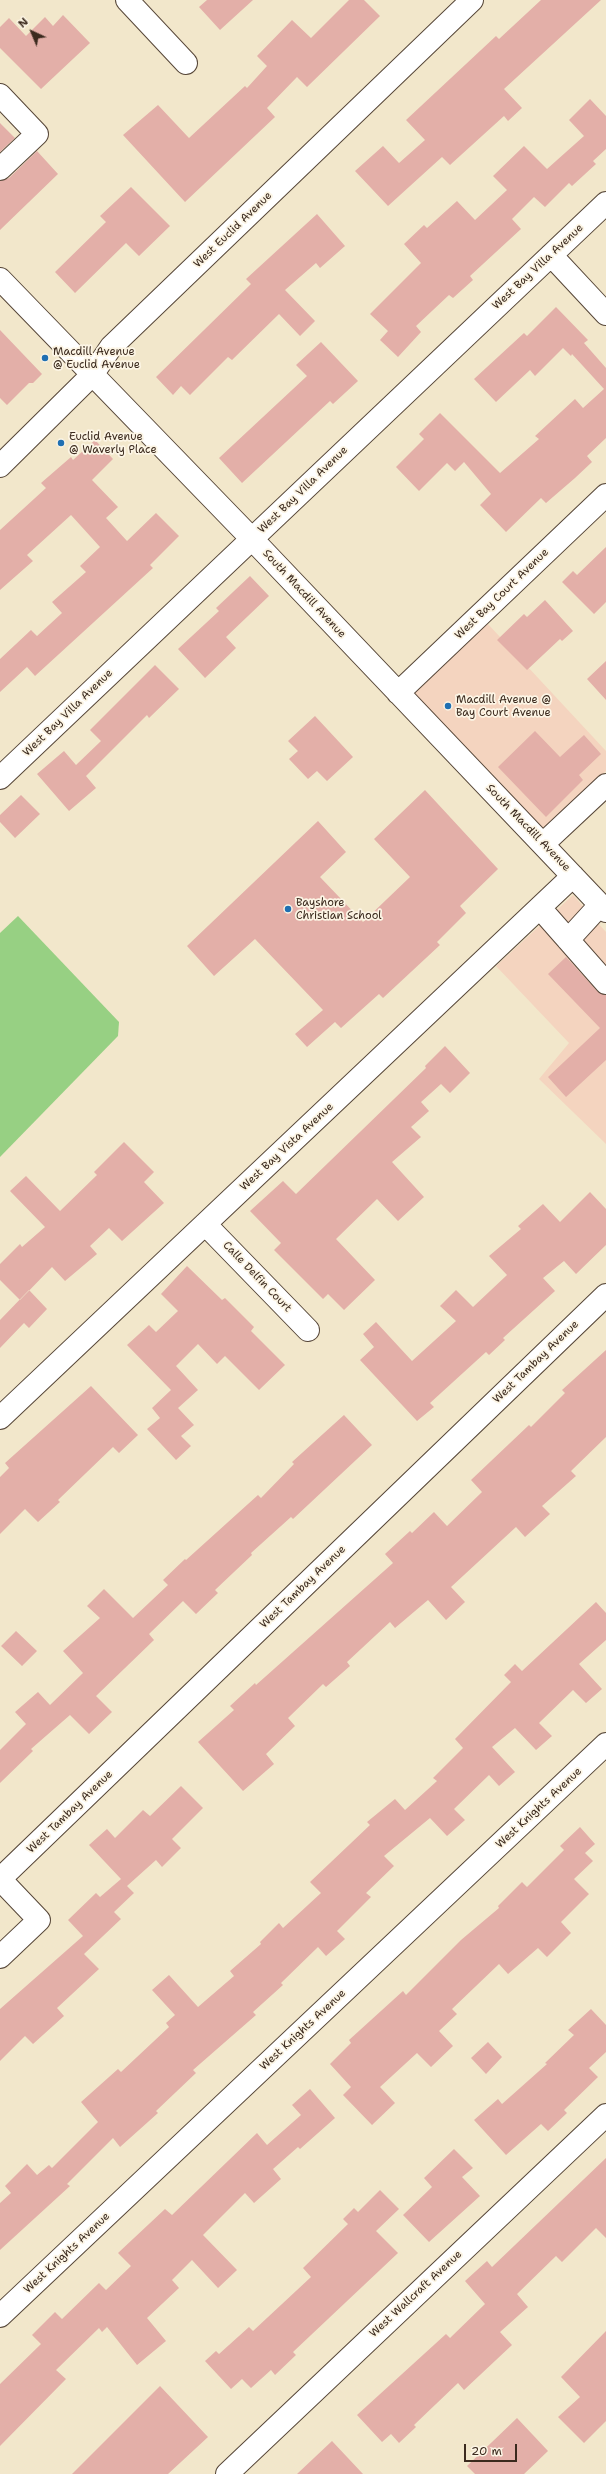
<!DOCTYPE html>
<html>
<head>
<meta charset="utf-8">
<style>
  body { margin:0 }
  #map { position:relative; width:606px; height:2474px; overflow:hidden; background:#f2e7cb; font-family:"Shantell Sans",sans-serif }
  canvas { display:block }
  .north { position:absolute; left:12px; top:12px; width:40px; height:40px; -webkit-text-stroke:3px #fcf5e5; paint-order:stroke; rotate:316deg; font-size:11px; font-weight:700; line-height:16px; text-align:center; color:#3b2a1e }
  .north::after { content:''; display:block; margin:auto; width:14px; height:18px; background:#3b2a1e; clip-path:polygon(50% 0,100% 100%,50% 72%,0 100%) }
  .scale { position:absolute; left:464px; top:2444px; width:53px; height:18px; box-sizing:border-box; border:2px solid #3b2a1e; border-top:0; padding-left:5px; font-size:12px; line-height:14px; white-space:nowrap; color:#3b2a1e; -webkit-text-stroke:3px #fcf5e5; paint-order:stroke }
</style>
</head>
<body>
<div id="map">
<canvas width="606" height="2474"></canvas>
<div class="north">N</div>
<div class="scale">20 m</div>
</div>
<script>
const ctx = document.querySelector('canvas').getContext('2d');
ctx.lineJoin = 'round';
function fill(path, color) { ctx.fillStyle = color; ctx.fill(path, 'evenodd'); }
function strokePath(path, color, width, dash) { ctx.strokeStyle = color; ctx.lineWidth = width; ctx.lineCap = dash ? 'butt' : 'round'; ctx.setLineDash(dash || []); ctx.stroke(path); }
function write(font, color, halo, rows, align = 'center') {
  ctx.font = font + ' "Shantell Sans",sans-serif'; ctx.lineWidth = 3.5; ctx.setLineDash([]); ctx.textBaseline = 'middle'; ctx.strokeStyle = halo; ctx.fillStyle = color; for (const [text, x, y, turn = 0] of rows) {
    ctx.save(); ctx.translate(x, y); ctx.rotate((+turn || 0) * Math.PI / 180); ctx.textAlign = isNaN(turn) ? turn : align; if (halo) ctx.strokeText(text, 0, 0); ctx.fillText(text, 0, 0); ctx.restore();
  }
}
const built = new Path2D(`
  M487 623 606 751V771L543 831 412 694Z
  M573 895 606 932V1144L539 1079 569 1043 496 966Z`);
const green = new Path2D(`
  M18 916 119 1022 118 1036 0 1157V933Z`);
const building = new Path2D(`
  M207 0H253L220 30 199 7Z
  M349 0H364L380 16 307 87 297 77 267 108 275 117 185 202 123 135 158 105 189 138 245 86 247 88 267 66 257 56 292 20 311 38Z
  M541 0H601L504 89 522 108 508 121 504 116 450 165 442 157 388 206 355 171 383 146 399 163 425 140 406 120 496 36 499 39Z
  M63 15 90 43 41 89 0 48V27L9 18 26 36 45 17 53 26Z
  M590 99 606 116V149L593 161 596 164 572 186 569 183 545 207 534 197 512 219 521 229 470 276 473 280 453 298 449 295 416 326 421 332 398 357 380 340 388 331 370 314 421 263 404 244 424 225 427 228 457 201 475 220 507 190 493 176 524 146 547 169 584 136 569 120Z
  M0 123 15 138 0 152Z
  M37 151 58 174 0 230V181L9 178Z
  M131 187 170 226 139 256 126 243 75 293 55 272 106 222 100 216Z
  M317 214 345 246 320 268 316 263 285 290 315 321 300 336 279 314 232 360 228 357 190 395 181 386 173 395 156 377 251 284 246 279Z
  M556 307 588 340 584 343 606 368V438L587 456 592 462 575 478 546 503 541 498 506 532 480 505 491 494 464 462 455 471 447 463 419 491 396 467 424 439 419 434 440 413 500 473 539 439 535 436 575 399 583 408 604 389 572 354 571 356 563 348 535 376 530 370 496 402 474 379 524 333 527 336Z
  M0 330 42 374 33 383H29L7 405 0 398Z
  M321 342 358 381 333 404 330 401 242 483 219 458 307 376 296 365Z
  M95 440 113 459 92 480 118 507 106 518 127 541 156 513 179 536 150 565 153 568 35 676 27 667 0 692V659L31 630 37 636 62 613 52 602 86 572 80 566 100 547 71 515 27 555 33 561 0 590V530L46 488 41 483 71 457 73 460Z
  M606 547V602L594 614 562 582 573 571 577 575Z
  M250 576 269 596 226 637 236 648 205 678 178 649 219 611 216 608Z
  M545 600 573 631 562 641 560 639 527 670 497 640 524 614 527 617Z
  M606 661V700L587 679Z
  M155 665 179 689 149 718 147 715 86 776 96 788 69 811 37 774 64 751 76 765 101 741 90 730Z
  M315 716 353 757 327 781 317 771 308 779 289 759 298 751 288 741Z
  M535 731 560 757 584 735 601 754 579 775 583 780 546 817 498 767Z
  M425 790 498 869 460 906 466 913 437 942 440 945 383 998 379 994 341 1028 335 1022 307 1047 295 1034 323 1010 255 939 214 976 187 946 318 821 346 852 320 877 363 922 410 877 374 839Z
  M21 795 40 814 15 838 0 822V815Z
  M566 957 597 991 606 995V1060L566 1097 548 1077 600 1028 548 974Z
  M445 1046 470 1073 450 1093 441 1084 421 1102 429 1111 411 1127 421 1137 392 1162 424 1197 398 1221 377 1199 336 1239 375 1280 344 1310 328 1294 323 1299 274 1250 281 1243 250 1211 283 1181 296 1194 426 1068 425 1066Z
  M124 1142 154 1172 144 1182 164 1203 122 1241 109 1228 90 1246 97 1254 65 1281 52 1267 20 1300 0 1280V1264L20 1244 22 1247 45 1227 10 1191 26 1176 60 1211 97 1175 94 1172Z
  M590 1192 606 1209V1245L576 1274 564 1261 543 1278 555 1291 503 1338 505 1340 489 1355 486 1352 430 1403 434 1407 417 1421 360 1360 374 1347 363 1334 376 1322 412 1361 456 1321 440 1306 456 1290 473 1307 507 1275 489 1256 521 1229 518 1226 543 1204 560 1222Z
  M187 1266 222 1300 225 1298 254 1327 251 1331 285 1365 259 1390 225 1356 217 1364 198 1344 176 1366 198 1390 178 1408 194 1425 181 1436 191 1446 176 1460 147 1429 160 1418 152 1408 171 1390 127 1345 149 1325 156 1332 178 1311 161 1294Z
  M29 1290 47 1309 29 1328 24 1323 0 1348V1320Z
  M606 1350V1437L571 1471 576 1476 542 1506 550 1514 525 1537 516 1527 451 1587 465 1602 446 1620 428 1600 395 1628 390 1622 347 1662 350 1666 326 1687 323 1684 288 1718 295 1726 266 1754 274 1764 243 1791 198 1742 234 1710 230 1706 255 1683 256 1685 393 1563 385 1554 410 1531 412 1533 434 1512 447 1526 482 1492 471 1480 529 1425 531 1427 565 1393 562 1390Z
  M91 1386 138 1435 119 1453 113 1447 58 1500 60 1502 38 1522 25 1509 0 1534V1477L9 1468 5 1463Z
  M344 1415 372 1445 293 1519 291 1517 251 1553 252 1555 215 1590 218 1593 196 1614 183 1601 149 1634 154 1640 96 1696 112 1712 89 1734 70 1715 31 1749 33 1751 0 1783V1750L26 1724 15 1712 38 1692 50 1705 83 1673 63 1651 100 1618 87 1606 104 1589 133 1618 168 1585 163 1580 185 1559 186 1560 258 1495 261 1498 294 1464 292 1462Z
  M596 1602 606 1613V1640L579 1664 602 1689 586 1703 573 1690 539 1723 552 1736 536 1750 515 1728 492 1747 515 1772 499 1786 489 1775 454 1809 465 1820 447 1836 430 1818 384 1856 394 1866 366 1893 371 1897 337 1931 345 1939 326 1956 318 1947 281 1983 283 1985 253 2012 256 2015 193 2070 196 2073 156 2111 158 2113 120 2147 113 2138 67 2184 70 2186 0 2250V2203L11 2193 5 2186 27 2164 37 2175 49 2165 52 2168 98 2122 81 2102 118 2069 121 2072 169 2027 166 2023 175 2015 152 1990 169 1975 198 2007 234 1976 230 1971 261 1944 260 1942 279 1923 283 1928 321 1893 310 1882 370 1825 367 1822 395 1799 405 1810 437 1781 433 1778 463 1748 455 1739 511 1682 504 1675 515 1664 522 1671Z
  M16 1631 37 1651 22 1666 1 1646Z
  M181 1786 203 1808 172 1839 181 1848 162 1867 156 1860 127 1886 134 1893 114 1912 121 1919 84 1954 99 1969 57 2008 64 2016 33 2044 25 2036 0 2061V2009L83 1936 68 1920 96 1893 100 1897 121 1879 89 1845 107 1829 115 1838 143 1810 150 1816Z
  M580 1827 595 1844 585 1853 593 1861 574 1879 589 1894 561 1922 571 1933 547 1957 538 1948 508 1974 499 1964 452 2009 457 2014 439 2031 453 2046 431 2067 417 2053 380 2087 395 2103 372 2125 343 2095 351 2087 330 2064 351 2043 349 2040 403 1991 406 1995 461 1940 499 1908 498 1906 522 1882 527 1887 564 1850 560 1846Z
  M591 2009 606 2025V2052L589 2068 598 2077 564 2110 567 2113 548 2131 541 2124 506 2155 474 2120 498 2099 502 2104 547 2064 545 2063 574 2035 568 2030Z
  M488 2042 502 2057 486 2074 471 2058Z
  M310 2089 335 2118 300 2149 298 2147 273 2169 281 2179 254 2203 245 2193 203 2235 237 2270 218 2288 192 2260 172 2280 179 2288 147 2318 166 2341 137 2365 107 2327 102 2332 99 2328 56 2370 66 2379 0 2446V2384L41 2344 32 2335 55 2312 62 2319 99 2283 106 2290 131 2266 118 2253 165 2209 172 2215 257 2133 267 2145 301 2115 292 2105Z
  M454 2149 473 2168 462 2177 480 2196 429 2242 403 2215 432 2187 424 2178Z
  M606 2158V2238L596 2228 562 2262 556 2256 517 2294 528 2307 500 2332 512 2345 464 2390 458 2383 414 2425 416 2427 399 2443 391 2434 382 2442 357 2415 446 2334 450 2338 485 2304 465 2281 487 2261 492 2267Z
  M380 2190 399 2209 376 2231 398 2253 293 2352 296 2355 275 2375 271 2370 251 2388 242 2379 231 2389 205 2361 216 2351 219 2354 249 2327 253 2331 311 2277 303 2268 348 2224 343 2219 354 2208 358 2212Z
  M606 2331V2421L584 2443 558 2417 580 2397 561 2377Z
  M160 2386 208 2437 168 2474H72Z
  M517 2418 548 2451 524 2474H475L467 2466Z
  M332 2441 363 2474H297Z`);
const minor = new Path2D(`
  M127 0 186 63
  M0 95 37 134 0 169
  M551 255 606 314
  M0 279 252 539 606 911
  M0 466 92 375 111 347 472 0
  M398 693 606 495
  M0 778 606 203
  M543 844 606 785
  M540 908 606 983
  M568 940 600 905
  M205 1224 308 1330
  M0 1418 573 876
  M0 1879 606 1295
  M0 1879 39 1920 0 1957
  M0 2316 606 1744
  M227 2474 606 2115`);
const markers = [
  [45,358,4,"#1f6fb2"],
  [61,443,4,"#1f6fb2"],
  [448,706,4,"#1f6fb2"],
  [288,909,4,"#1f6fb2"]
];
const streetNames = [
  ["West Euclid Avenue",233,230,-44],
  ["West Bay Villa Avenue",538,267,-43],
  ["West Bay Villa Avenue",303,490,-44],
  ["South Macdill Avenue",304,594,47],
  ["West Bay Court Avenue",502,594,-44],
  ["West Bay Villa Avenue",68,713,-44],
  ["South Macdill Avenue",528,828,46],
  ["West Bay Vista Avenue",287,1147,-43],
  ["Calle Delfin Court",257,1277,46],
  ["West Tambay Avenue",536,1362,-44],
  ["West Tambay Avenue",303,1587,-44],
  ["West Knights Avenue",539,1808,-43],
  ["West Tambay Avenue",70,1812,-44],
  ["West Knights Avenue",303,2030,-43],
  ["West Knights Avenue",67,2253,-43],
  ["West Wallcraft Avenue",416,2294,-43]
];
const poiNames = [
  ["Macdill Avenue",53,352],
  ["@ Euclid Avenue",53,365],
  ["Euclid Avenue",69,437],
  ["@ Waverly Place",69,450],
  ["Macdill Avenue @",456,700],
  ["Bay Court Avenue",456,713],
  ["Bayshore",296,903],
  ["Christian School",296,916]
];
fill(built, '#f4d4bf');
fill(green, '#97d083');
fill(building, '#e3afa8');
strokePath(minor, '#564638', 24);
strokePath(minor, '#fff', 22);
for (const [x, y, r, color] of markers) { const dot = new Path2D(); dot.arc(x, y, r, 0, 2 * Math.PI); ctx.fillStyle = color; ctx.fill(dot); strokePath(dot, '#fcf5e5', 1.5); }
write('11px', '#3b2a1e', '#fcf5e5', streetNames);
write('11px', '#3b2a1e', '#fcf5e5', poiNames, 'left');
</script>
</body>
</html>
